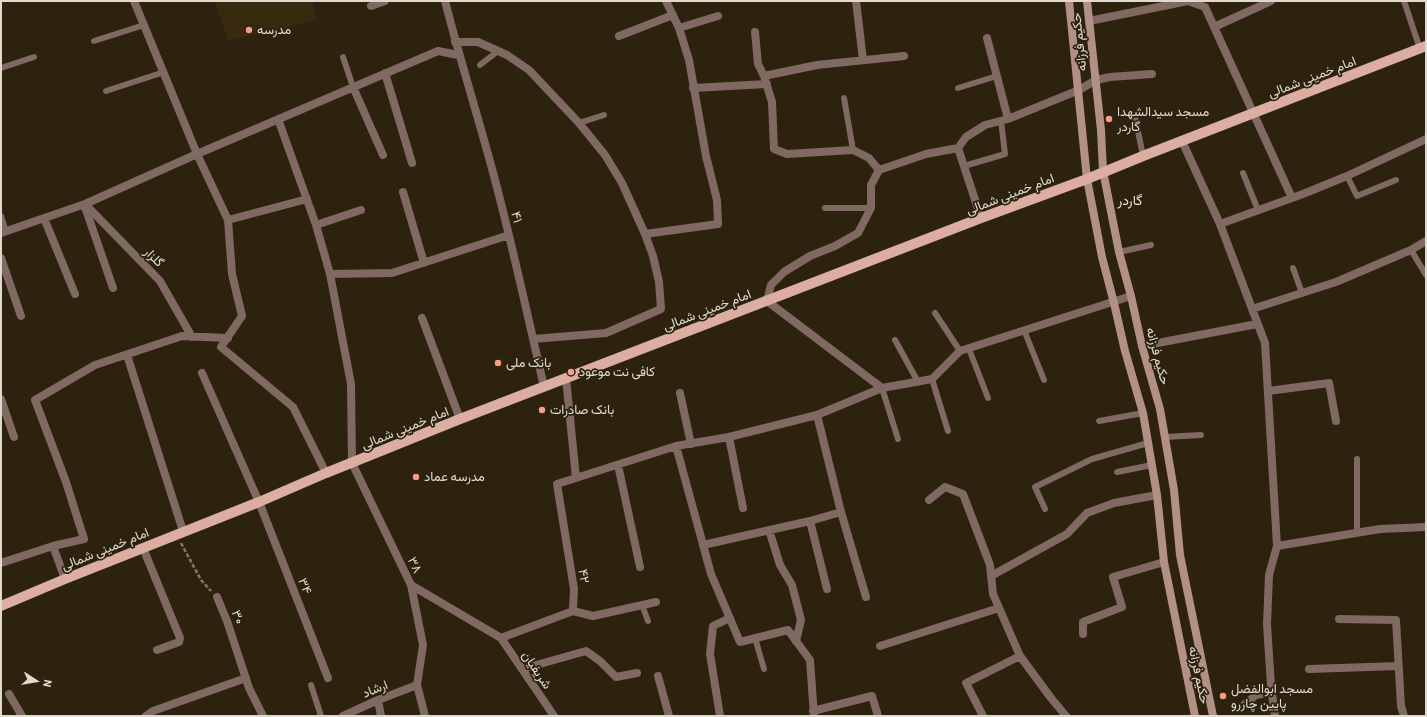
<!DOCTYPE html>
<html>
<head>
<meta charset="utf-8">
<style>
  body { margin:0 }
  #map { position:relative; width:1427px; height:717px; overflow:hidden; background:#2c220e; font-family:Barlow,sans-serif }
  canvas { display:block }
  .frame { position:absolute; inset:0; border:2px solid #e0d9cd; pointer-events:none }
  .north { position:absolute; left:16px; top:661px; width:40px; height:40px; -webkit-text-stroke:3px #2c220e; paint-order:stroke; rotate:102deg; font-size:11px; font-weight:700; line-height:16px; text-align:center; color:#e0d9cd }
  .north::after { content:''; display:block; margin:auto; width:14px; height:18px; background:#e0d9cd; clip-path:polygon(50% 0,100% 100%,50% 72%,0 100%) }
</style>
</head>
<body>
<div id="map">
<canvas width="1427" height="717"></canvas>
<div class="frame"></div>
<div class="north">N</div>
</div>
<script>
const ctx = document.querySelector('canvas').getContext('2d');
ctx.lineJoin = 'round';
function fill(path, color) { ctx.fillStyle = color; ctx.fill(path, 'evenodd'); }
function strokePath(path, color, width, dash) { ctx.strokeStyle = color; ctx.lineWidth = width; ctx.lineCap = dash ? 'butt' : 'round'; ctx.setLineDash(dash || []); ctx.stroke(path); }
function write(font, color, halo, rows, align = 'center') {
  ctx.font = font + ' Barlow,Vazirmatn,sans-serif'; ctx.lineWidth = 3.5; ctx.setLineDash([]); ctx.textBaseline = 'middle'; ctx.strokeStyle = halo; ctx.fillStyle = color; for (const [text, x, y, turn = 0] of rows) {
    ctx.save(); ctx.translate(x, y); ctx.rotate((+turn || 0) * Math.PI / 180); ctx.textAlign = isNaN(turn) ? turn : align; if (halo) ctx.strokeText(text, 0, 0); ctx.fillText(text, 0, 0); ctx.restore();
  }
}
const built = new Path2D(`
  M214 1H312L317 20 228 41Z`);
const path = new Path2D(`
  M181 543 201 580 211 591`);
const lane = new Path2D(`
  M1404 1 1420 49
  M94 41 144 25
  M343 57 353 87
  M480 65 498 51
  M1 68 34 57
  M958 88 997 76
  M106 91 164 72
  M844 98 853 150
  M1135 116 1143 156
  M579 123 604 115
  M964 166 1005 154 1001 121
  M1243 173 1258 210
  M1347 176 1357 196 1396 180
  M825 208H871
  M1 216 6 232
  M1411 250 1426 275
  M1119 252 1151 245
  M1293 268 1302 293
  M935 313 960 351
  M1024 330 1044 380
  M895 340 918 382
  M969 349 988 398
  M932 379 948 431
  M882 388 898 439
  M1099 421 1143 413
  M1165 437 1201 435
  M1357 459V533
  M1117 472 1152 465
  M1045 509 1035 487 1092 459 1148 443
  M642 605 648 621
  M755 638 764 669
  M311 685 321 716`);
const street = new Path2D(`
  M134 1 197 154 228 220 232 274 242 316 221 347 293 407 326 473
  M445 1C459 56 476 110 491 165 511 238 527 313 544 387
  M856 1 863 60
  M1188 1 1205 7 1292 198
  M371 6 385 1
  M1089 21 1188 1
  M1214 27 1271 1
  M679 28 718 16
  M755 32 758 64 764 76 772 102 774 149 787 154 853 150 869 158 879 170
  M619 36 673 15
  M987 38 1008 119
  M455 42H478L507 55 529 70 579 123 605 155 622 183 645 234 653 256 659 282 661 309 606 333 533 339
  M385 73 412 163
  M764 76 817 65 904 56
  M353 87 383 155
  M693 88 767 84
  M278 119 316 225 330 274
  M1182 141 1220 224 1265 343 1277 546 1269 575 1267 624 1271 686 1275 716
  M958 148 981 218
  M403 192 424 263
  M85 204 160 281 192 337
  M85 207 113 288
  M44 218 75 294
  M228 220 307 199
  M1220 224 1303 194 1347 176 1426 139
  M316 225 361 210
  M1 233 85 204 197 154 438 51 458 55
  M645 234 718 224 717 200 706 156 689 60 679 28 666 1
  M1 258 21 316
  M1252 309 1336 282 1411 250 1426 241
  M422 318 460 419
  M1142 346 1257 324
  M127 355 183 531
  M202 373 259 502 328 678
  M566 378 576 478
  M882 388 767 301 771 285 784 272 810 256 835 246 858 233 871 208V185L879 170 926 154 958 148 966 137 985 125 1008 119 1079 90 1096 80 1110 77 1152 74
  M1268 391 1329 383 1336 421
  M680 393 691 444
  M1 399 14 437
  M817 415 841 512 866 597
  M729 437 743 508
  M676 446 711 574 740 642 788 630 810 660 814 716
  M618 465 640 567
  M929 500 945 487 963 494 990 565 993 594 1020 656 1051 698 1066 716
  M810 521 827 589
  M769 530 780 565 792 585 801 620 796 641
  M703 545 810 521 841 512
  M1277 546 1380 529 1426 527
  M143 548 180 638 179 642 157 650
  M1 563 53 546
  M991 576 1067 534 1087 513 1114 503 1157 495
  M65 579 53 546 84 539 66 482 35 400 95 365 182 336 228 338
  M411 585 501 638 554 716
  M217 597 227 621 249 688 263 716
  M573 611 593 616 656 602
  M1339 619 1396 620 1401 706 1404 716
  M1083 634V622L1122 607 1113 577 1164 562
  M501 638 573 611 574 589 557 484 676 446 729 437 817 415 882 388 932 379 960 351 1131 296
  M880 646 999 608
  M522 669 586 651 600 661 616 677 637 673
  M1309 669 1398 666
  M658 676 669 716
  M9 694 22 716
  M378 700 381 716
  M1244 705 1256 695 1271 692
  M813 711 872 696 878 716
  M146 716 153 711 246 678
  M343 716 378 700 417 685
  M425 716 417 685 423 645 411 585 352 463 351 384 330 274 392 273 509 235
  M720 716 710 654 713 626 730 618
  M983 716 966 683 1020 656`);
const secondary = new Path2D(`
  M1069 1 1087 179 1102 257 1114 303 1125 351 1143 413 1157 495 1164 562 1195 716
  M1087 1 1101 130 1103 171 1119 252 1131 296 1142 346 1160 409 1174 490 1180 555 1213 716`);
const primary = new Path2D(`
  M1 606 65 579 259 502 326 473 460 419 981 218 1087 179 1143 156 1426 46`);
const markers = [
  [249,30,4,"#f49e87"],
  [1109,119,4,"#f49e87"],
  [498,363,4,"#f49e87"],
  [571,372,4,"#f49e87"],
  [542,410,4,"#f49e87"],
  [416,477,4,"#f49e87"],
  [1223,696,4,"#f49e87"]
];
const poiNames = [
  ["مدرسه",257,30],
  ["مسجد سیدالشهدا",1117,112],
  ["گاردر",1117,127],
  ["بانک ملی",506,363],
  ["کافی نت موعود",579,372],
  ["بانک صادرات",550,410],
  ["مدرسه عماد",424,477],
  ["مسجد ابوالفضل",1231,689],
  ["پایین چاررو",1231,704]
];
const streetNames = [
  ["حکیم فرزانه",1079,42,-96],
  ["امام خمینی شمالی",1312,77,-21],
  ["امام خمینی شمالی",1010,194,-21],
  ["۴۱",517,217,75],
  ["گلزار",154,257,45],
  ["امام خمینی شمالی",707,310,-21],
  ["حکیم فرزانه",1158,356,75],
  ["امام خمینی شمالی",405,428,-22],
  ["امام خمینی شمالی",105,549,-22],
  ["۳۸",415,565,64],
  ["۴۲",584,576,81],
  ["۳۴",305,586,69],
  ["۳۰",238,617,69],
  ["شریفیان",537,670,56],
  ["حکیم فرزانه",1199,675,78],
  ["ارشاد",375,689,-22]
];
const neighbourhoodNames = [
  ["گاردر",1130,200]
];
fill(built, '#382a0f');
strokePath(path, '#817968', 2.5, [4, 2]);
strokePath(lane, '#7f6962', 6);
strokePath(street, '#7f6962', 8);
strokePath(secondary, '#b39086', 8);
strokePath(primary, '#dcaea1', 10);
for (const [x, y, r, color] of markers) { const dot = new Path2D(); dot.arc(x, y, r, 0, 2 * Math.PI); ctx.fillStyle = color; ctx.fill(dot); strokePath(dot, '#2c220e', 1.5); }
write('13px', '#e0d9cd', '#2c220e', poiNames, 'left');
write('13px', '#e0d9cd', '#2c220e', streetNames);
write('14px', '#eddfc7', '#2c220e', neighbourhoodNames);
</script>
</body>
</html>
